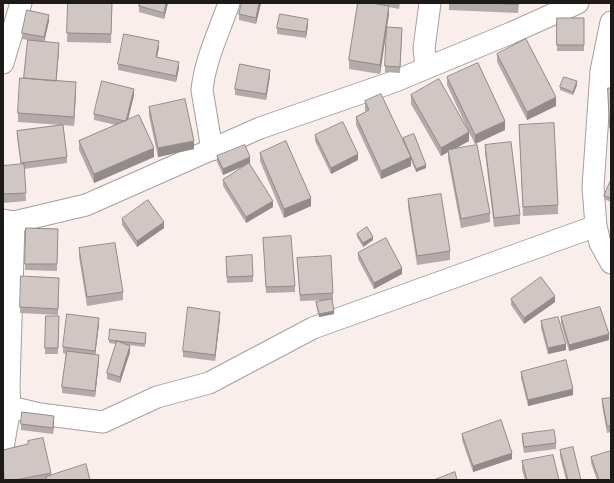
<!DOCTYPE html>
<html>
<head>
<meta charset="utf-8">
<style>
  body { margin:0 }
  #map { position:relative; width:614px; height:483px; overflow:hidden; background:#f9eeec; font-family:Manrope,sans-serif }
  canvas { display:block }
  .frame { position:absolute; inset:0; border:4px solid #1e1a1a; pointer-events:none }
</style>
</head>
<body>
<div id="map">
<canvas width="614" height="483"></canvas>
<div class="frame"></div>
</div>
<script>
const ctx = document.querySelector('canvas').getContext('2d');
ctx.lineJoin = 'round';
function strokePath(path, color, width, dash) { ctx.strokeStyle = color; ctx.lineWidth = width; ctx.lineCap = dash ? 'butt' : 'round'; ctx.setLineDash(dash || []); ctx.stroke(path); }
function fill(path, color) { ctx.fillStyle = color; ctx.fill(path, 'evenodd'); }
const minor = new Path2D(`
  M611 22 601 71 593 187 596 226 600 243 611 263
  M3 63 21 3
  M426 68 424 48 430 3
  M212 150 202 90C205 60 219 32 229 3
  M3 220 14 222 86 205 260 128 393 82 511 33 578 3
  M3 403 10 407 40 414 103 422 157 397 209 383 313 328 596 226
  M3 448 10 407 9 386 14 222`);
const wall = new Path2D(`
  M68 3H112L111 43 67 42Z
  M140 3H168L164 19 139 12V6Z
  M242 3H261L256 24 239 20V14Z
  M358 3H400L399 9 389 7V14L380 74 349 69V60Z
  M449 3H519L518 13 449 10Z
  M557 18H584V51H557Z
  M49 21 44 41 59 49 56 81 76 91 74 126 63 125 67 157V163L24 169 26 201 3 203V166L21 165 17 137V131L62 125 18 122V113L24 78 28 40 22 39V33Z
  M308 25 306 38 277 34V28Z
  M402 34 400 73 385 72V66Z
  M159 47 157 57 179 68 176 82 118 70V64Z
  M497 54 556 106 527 120 497 62Z
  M270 76 266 100 235 95V89Z
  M447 77 505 130 475 144 469 132V141L454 149 490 213V222L461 228 448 159V152L441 156 411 104V95L468 130 447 85Z
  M577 85 573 95 560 90V87Z
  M611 88V134H610L608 94Z
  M134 95 128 120 154 157 94 183 79 150V141L116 125 94 120V114Z
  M365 101 403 141V138L426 168 416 172 411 160V166L381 179 356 125V117L366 112 365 110Z
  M149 107 194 149 158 157 149 116Z
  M519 125 558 205V214L523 216Z
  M315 135 358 160 331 174 315 141Z
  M485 145 520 215V224L494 227 485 153Z
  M260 153 311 206 284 218 260 161Z
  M217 156 250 163 249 164 273 207 246 223 223 186V180L246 165 223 175 217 162Z
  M611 183V202L604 199V196Z
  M408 199 450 251V260L417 265 408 207Z
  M122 219 164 228 137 247 122 225Z
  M26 228 58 229 57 271 25 270Z
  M357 234 373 240 363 247 357 237Z
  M263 238 295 286V292L266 293Z
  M79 248 123 292V300L87 306 79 257Z
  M358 253 402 274 374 289 358 259Z
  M226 257 253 276V282L227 283Z
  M297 258 333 293V299H332L334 314 319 317 316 305V302L328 300 300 301Z
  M59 284 58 315 20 313V307Z
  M511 299 555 302 524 324 511 305Z
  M46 316H59L58 354H45Z
  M561 317 609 340 569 351 561 323Z
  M220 318 215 361 183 357V351Z
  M541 321 566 350 548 354 541 328Z
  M99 324 95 355 99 361 95 397 62 393V387L66 354 63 353V347Z
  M146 336 145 347 128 345 130 352 120 383 107 379V373L116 344 109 343V340Z
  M521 372 573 395 528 406 521 378Z
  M611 398V432L607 433 602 405V399Z
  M54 422 53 434 21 430V424Z
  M462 434 512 459 473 472 462 440Z
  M522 434 556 443V449L524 453 522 440Z
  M28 441 51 473V475L90 480H3V450L28 444Z
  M560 450 581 480H566L560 456Z
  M591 457 611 480H597L591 463Z
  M522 461 559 480H525L522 470Z`);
const shadedWall = new Path2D(`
  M166 3H168L164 19V13Z
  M259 3H261L256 24V18Z
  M389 6V14L380 74V65Z
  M49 15V21L44 43V37Z
  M308 19V25L306 38V32Z
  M159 41V47L156 63V57Z
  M59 43V49L56 89V83Z
  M179 62V68L176 82V76Z
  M270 70V76L266 100V94Z
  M577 81V85L573 95V92Z
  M76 82V91L74 126V117Z
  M134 89V95L126 128V122Z
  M556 97V106L527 120V112Z
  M505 121V130L475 144V135Z
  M469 132V141L449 152 448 150V152L441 156V148Z
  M194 141V149L158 157V148Z
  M154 148V157L94 183V174Z
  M358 154V160L331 174V168Z
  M250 157V163L223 175V169Z
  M411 157V166L381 179V171Z
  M426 165V168L416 172V169Z
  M311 198V206L284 218V209Z
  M273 201V207L246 223V217Z
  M164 222V228L137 247V241Z
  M373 237V240L363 247V243Z
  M402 268V274L374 289V283Z
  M555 296V302L524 324V318Z
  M334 311V314L319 317V314Z
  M220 312V318L215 361V355Z
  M99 318V324L95 357V351Z
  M609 334V340L569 351V345Z
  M566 344V350L548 354V348Z
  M130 346V352L120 383V377Z
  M99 355V361L95 397V391Z
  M573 389V395L528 406V400Z
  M54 416V422L53 434V428Z
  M512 453V459L473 472V466Z`);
const building = new Path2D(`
  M68 3H112L111 34 67 33Z
  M140 3H166L164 13 139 6Z
  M242 3H259L256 18 239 14Z
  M358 3H371L389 6 380 65 349 60Z
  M487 3H518V4Z
  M27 10 49 15 44 37 22 33Z
  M280 14 308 19 306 32 277 28Z
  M557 18H584V45H557Z
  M387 27 402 28 400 67 385 66Z
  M124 34 159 41 156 57 179 62 176 76 118 64Z
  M526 39 556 97 527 112 497 54Z
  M28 40 59 43 56 81 24 78Z
  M478 63 505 121 475 135 447 77Z
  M240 64 270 70 266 94 235 89Z
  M564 77 577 81 573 92 560 87Z
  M20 78 76 82 74 117 18 113Z
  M439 79 469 132 441 148 411 95Z
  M102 81 134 89 126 121H125L94 114Z
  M608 88H611V128H610Z
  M381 94 411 157 381 171 356 117 369 110 365 101Z
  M185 99 194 141 158 148 149 107Z
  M139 115 154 148 94 174 79 141Z
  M343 122 358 154 331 168 315 135Z
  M554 123 558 205 523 207 519 125Z
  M63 125 67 157 21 163 17 131Z
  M414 134 426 165 416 169 403 138Z
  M286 141 311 198 284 209 260 153Z
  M511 142 520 215 494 218 485 145Z
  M245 145 250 157 223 169 217 156Z
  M477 145 490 213 461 219 448 150Z
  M249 163 273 201 246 217 223 180Z
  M24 164 26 193 3 194V166Z
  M610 182 611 183V198L604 196Z
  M441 194 450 251 417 256 408 199Z
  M148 200 164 222 137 241 122 219Z
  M367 227 373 237 363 243 357 234Z
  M26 228 58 229 57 264H25Z
  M291 236 295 286 266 287 263 238Z
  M386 238 402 268 374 283 358 253Z
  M115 243 123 292 87 297 79 248Z
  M252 255 253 276 227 277 226 257Z
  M331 256 333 293 300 295 297 258Z
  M21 276 59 278 58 309 20 307Z
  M541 277 555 296 524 318 511 299Z
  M332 299 334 311 319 314 316 302Z
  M188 307 220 312 215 355 183 351Z
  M600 307 609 334 569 345 561 317Z
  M67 314 99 318 95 351 63 347Z
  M46 316H59L58 348H45Z
  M558 317 566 344 548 348 541 321Z
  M110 329 146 333 145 344 109 340Z
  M117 341 130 346 120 377 107 373Z
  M67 351 99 355 95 391 62 387Z
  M566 360 573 389 528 400 521 372Z
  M611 398V426H607L602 399Z
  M22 412 54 416 53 428 21 424Z
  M501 420 512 453 473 466 462 434Z
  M554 430 556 443 524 447 522 434Z
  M43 438 51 473 15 480H4L3 450 28 444V441Z
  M573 447 581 480H568L560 450Z
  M611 451V480H599L591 457Z
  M553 455 559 480H527L522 461Z
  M86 464 90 480H47L46 477Z
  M455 472 457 480H434Z`);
strokePath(minor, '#a89e9c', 23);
strokePath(minor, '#fff', 21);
fill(wall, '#b3aaa9');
fill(shadedWall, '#928b89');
fill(building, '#d0c6c4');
strokePath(building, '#928b89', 1);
</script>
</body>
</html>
